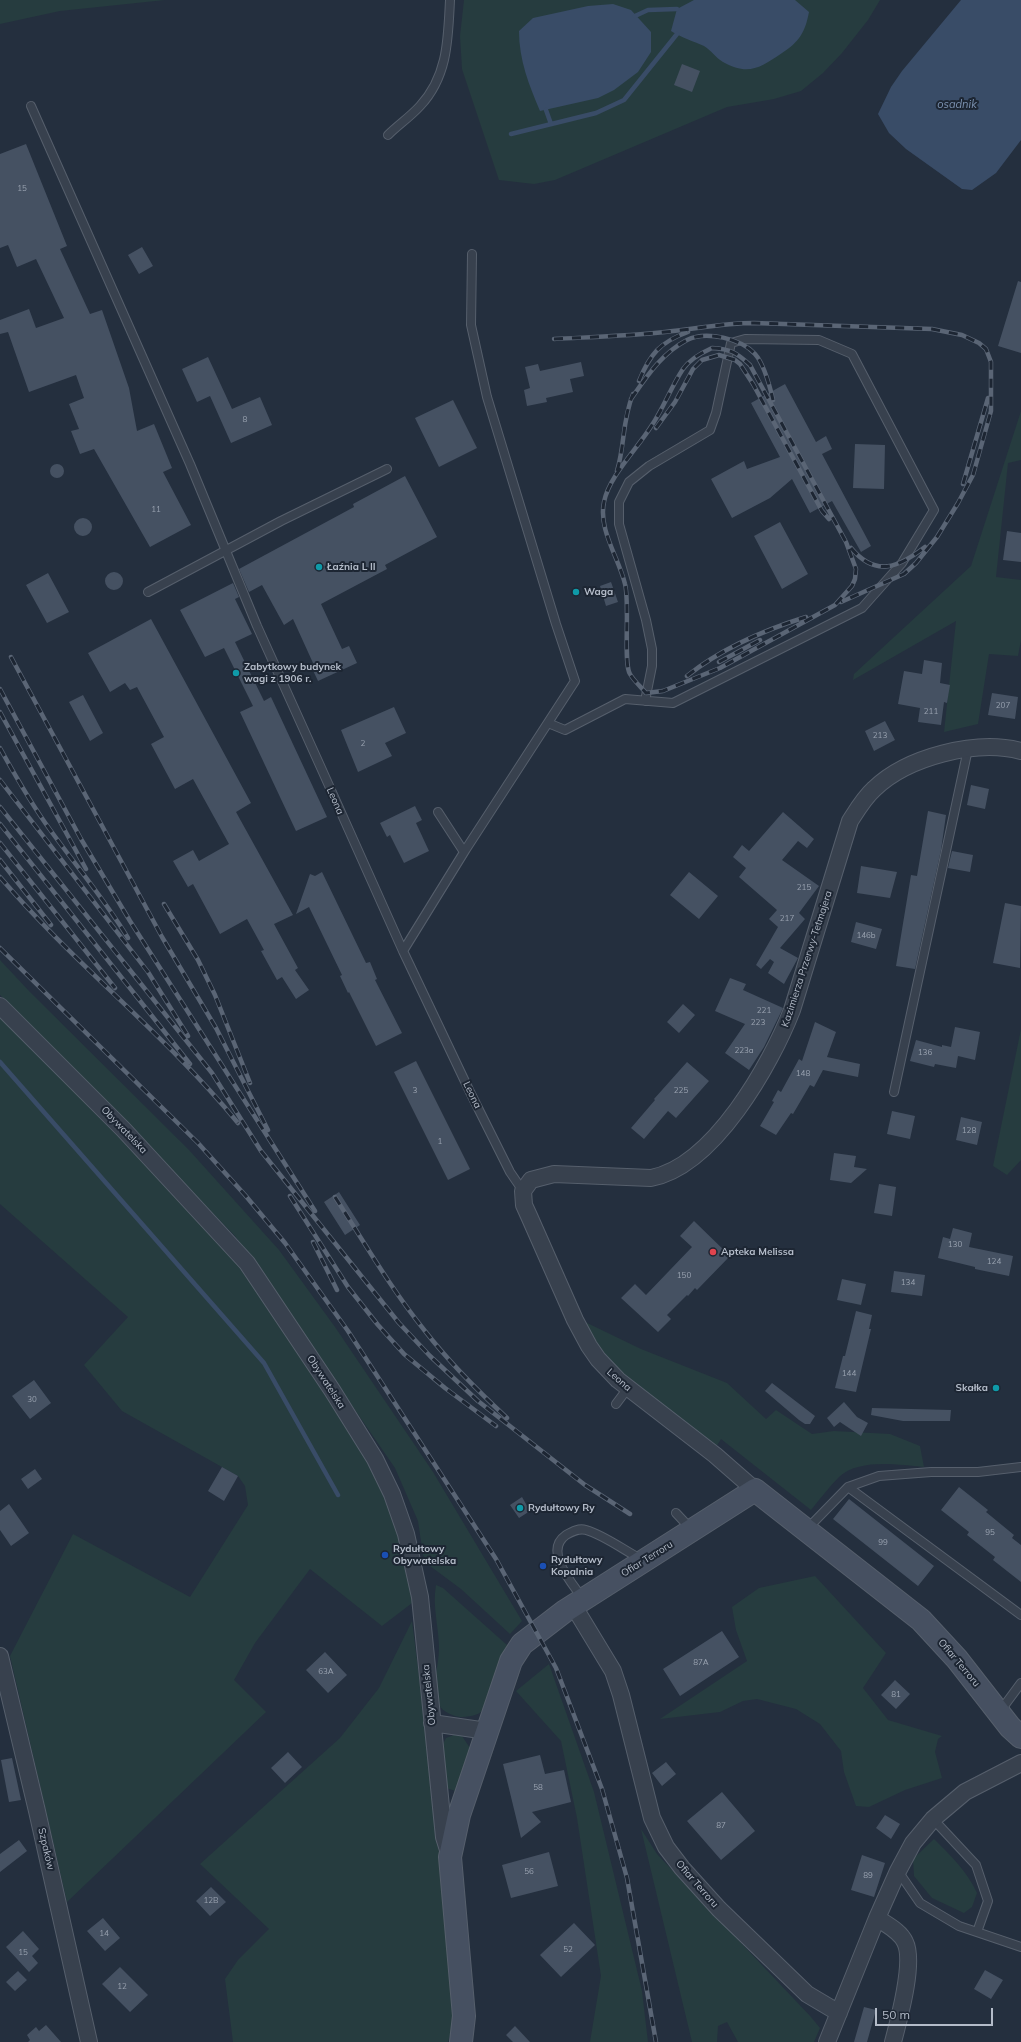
<!DOCTYPE html>
<html>
<head>
<meta charset="utf-8">
<style>
  body { margin:0 }
  #map { position:relative; width:1021px; height:2042px; overflow:hidden; background:#242f3e; font-family:Mulish,sans-serif }
  canvas { display:block }
  .scale { position:absolute; left:875px; top:2008px; width:118px; height:18px; box-sizing:border-box; border:2px solid #b4bcc9; border-top:0; padding-left:5px; font-size:12px; line-height:14px; white-space:nowrap; color:#b4bcc9; -webkit-text-stroke:3px #1d2633; paint-order:stroke }
</style>
</head>
<body>
<div id="map">
<canvas width="1021" height="2042"></canvas>
<div class="scale">50 m</div>
</div>
<script>
const ctx = document.querySelector('canvas').getContext('2d');
ctx.lineJoin = 'round';
function fill(path, color) { ctx.fillStyle = color; ctx.fill(path, 'evenodd'); }
function strokePath(path, color, width, dash) { ctx.strokeStyle = color; ctx.lineWidth = width; ctx.lineCap = dash ? 'butt' : 'round'; ctx.setLineDash(dash || []); ctx.stroke(path); }
function write(font, color, halo, rows, align = 'center') {
  ctx.font = font + ' Mulish,sans-serif'; ctx.lineWidth = 4; ctx.setLineDash([]); ctx.textBaseline = 'middle'; ctx.strokeStyle = halo; ctx.fillStyle = color; for (const [text, x, y, turn = 0] of rows) {
    ctx.save(); ctx.translate(x, y); ctx.rotate((+turn || 0) * Math.PI / 180); ctx.textAlign = isNaN(turn) ? turn : align; if (halo) ctx.strokeText(text, 0, 0); ctx.fillText(text, 0, 0); ctx.restore();
  }
}
const green = new Path2D(`
  M0 0H165L60 11 0 24Z
  M464 0H880L868 20 842 53 823 73 801 91 774 99 727 107 555 180 534 184 499 180 462 69 460 36Z
  M1021 411V460L1008 463 996 577 1021 580V640L1018 656 989 654 978 724 944 732 956 621 853 680 854 674 971 566Z
  M0 960 29 991 189 1150 279 1250 335 1327 433 1472 522 1621 510 1634 461 1589 430 1566 423 1555 418 1521 395 1468 235 1236 0 995Z
  M0 1010 247 1263 375 1459 420 1597 382 1626 310 1569 255 1643 234 1680 266 1712 67 1902 10 1656 73 1534 190 1597 248 1505 245 1486 238 1476 122 1411 84 1365 128 1317 0 1204Z
  M1021 1029V1160L1007 1175 993 1166Z
  M583 1321 641 1349 727 1383 766 1419 776 1410 812 1434 834 1431 890 1434 920 1446 924 1467C898 1465 860 1458 839 1477 829 1487 820 1499 811 1510L721 1439 716 1447 627 1379 599 1352Z
  M815 1576 886 1653 863 1688 888 1720 942 1736 938 1739 935 1752 942 1778 905 1790 869 1807 856 1806 844 1772 841 1751 820 1724 796 1709 757 1699 743 1701 720 1712 660 1719 747 1661 736 1630 732 1607 759 1588Z
  M436 1585 443 1588 507 1645C501 1661 493 1699 483 1710 478 1716 467 1717 460 1717 453 1716 443 1712 439 1705 430 1687 439 1668 439 1648 439 1627 432 1607 436 1585Z
  M412 1621 425 1723 426 1722 454 2003V2021L448 2042H233L225 1979 238 1960 269 1929 200 1864 340 1738 379 1688Z
  M549 1664 594 1792 642 1991 648 2042H590L601 1976 577 1818 561 1741 516 1691Z
  M454 1735 462 1736 472 1751 456 1791 446 1788 443 1744 446 1738Z
  M641 1829 657 1854 811 2017 820 2028 814 2042H738L727 2022 718 2026 717 2042H692Z
  M934 1839C951 1856 967 1871 977 1893L972 1907 964 1913 932 1898 914 1876 913 1859Z`);
const water = new Path2D(`
  M694 0H795L809 12C805 33 799 42 782 53 760 68 748 76 723 62 716 58 711 50 704 46 693 41 682 38 671 31L677 9Z
  M961 0H1021V140L996 173 972 190 962 189 906 149 889 133 878 114 891 87 902 71Z
  M613 4 631 10 651 32V52L638 72 614 90 598 98 540 111C529 85 519 60 519 31L533 18 588 6Z`);
const stream = new Path2D(`
  M635 16 648 10 677 9
  M546 110 551 124
  M511 134 596 113 624 100 677 34
  M0 1062 264 1363 338 1495`);
const building = new Path2D(`
  M682 64 700 71 692 92 674 85Z
  M26 144 67 246 60 249 90 314 102 310 129 388 137 431 154 424 172 468 163 472 191 525 150 547 94 449 80 454 71 431 79 429 69 404 84 398 76 375 29 392 8 332 0 334V320L29 309 36 328 64 318 36 259 17 267 8 245 0 248V154Z
  M142 247 153 266 139 274 128 255Z
  M1018 281 1021 282V353L998 346Z
  M208 357 232 409 260 397 272 425 231 443 210 396 197 402 182 369Z
  M581 362 584 376 570 379 573 392 546 398 547 402 527 406 524 390 530 388 525 367 538 364 540 371Z
  M785 384 816 442 826 436 832 449 822 454 871 546 861 552 832 501 810 513 792 479 770 498 732 518 711 479 744 461 747 469 780 457 751 403Z
  M453 400 477 448 439 467 415 418Z
  M855 444 885 445 884 489 853 488Z
  M50 471a7 7 0 1 1 14 0a7 7 0 1 1-14 0Z
  M405 476 437 537 385 565 387 569 321 604 342 649 349 646 357 663 318 681 310 664 313 663 293 619 284 625 262 585 249 592 239 569 354 507 353 504Z
  M74 527a9 9 0 1 1 18 0a9 9 0 1 1-18 0Z
  M780 522 808 574 782 589 754 536Z
  M1007 531 1021 533V562L1003 560Z
  M105 581a9 9 0 1 1 18 0a9 9 0 1 1-18 0Z
  M48 573 69 612 47 623 26 585Z
  M611 582 618 602 606 606 600 586Z
  M233 583 239 597 235 599 252 634 235 642 264 701 271 697 327 817 296 831 240 712 253 706 224 648 205 657 180 610Z
  M151 619 251 803 236 812 293 915 274 924 298 968 295 970 309 990 296 999 282 977 277 980 261 951 264 950 247 919 220 934 193 884 188 887 173 861 193 850 199 861 229 844 193 779 175 789 151 744 164 737 137 687 130 690 125 683 110 692 88 653Z
  M924 660 942 663 940 683 950 685 947 703 944 702 941 725 918 722 920 708 898 704 904 671 922 674Z
  M992 693 1018 697 1015 719 988 715Z
  M83 695 103 733 90 741 69 702Z
  M394 707 406 733 385 743 392 756 358 772 341 730Z
  M885 721 895 740 874 751 865 731Z
  M971 785 989 789 985 809 967 805Z
  M415 806 422 820 416 823 429 851 404 863 390 835 387 837 380 823Z
  M928 811 946 815 941 850 915 969 896 966 911 875 917 876Z
  M783 812 814 839 807 848 798 841 782 860 819 886 799 913 805 919 780 948 798 958 784 984 768 973 774 962 770 959 761 969 756 965 778 927 769 919 777 910 739 877 746 868 733 857 742 845 749 851Z
  M952 851 973 855 970 872 948 868Z
  M861 866 897 872 890 898 857 893Z
  M322 872 366 963 370 962 377 979 375 980 402 1033 376 1046 349 992 348 993 340 976 342 975 309 907 296 914 310 874 315 876Z
  M689 872 718 896 699 919 670 895Z
  M1005 903 1021 906 1020 968 993 963Z
  M856 922 882 929 876 949 851 942Z
  M730 978 746 984 743 990 783 1008 764 1047 749 1070 725 1053 745 1024 715 1011Z
  M683 1004 695 1015 679 1033 667 1022Z
  M815 1022 836 1032 827 1057 860 1064 858 1077 823 1070 814 1087 810 1085 793 1114 791 1113 776 1135 760 1126 774 1102 772 1101 778 1090 781 1092 799 1059 802 1061Z
  M955 1027 980 1032 975 1060 958 1056 956 1068 935 1064 934 1067 910 1061 916 1040 942 1047V1045L951 1047Z
  M416 1061 470 1169 448 1180 394 1072Z
  M687 1062 709 1081 676 1118 668 1111 644 1139 631 1128 655 1100 654 1099Z
  M892 1111 915 1116 910 1139 887 1134Z
  M961 1117 982 1122 977 1145 956 1140Z
  M834 1153 856 1156 854 1167 867 1169 851 1183 830 1180Z
  M879 1184 896 1187 892 1216 874 1213Z
  M339 1192 360 1225 345 1235 324 1202Z
  M694 1221 730 1256 697 1290 695 1288 688 1296 687 1295 667 1315 671 1319 658 1332 621 1298 635 1284 646 1295 692 1247 680 1236Z
  M953 1228 972 1233 969 1247 1013 1256 1009 1276 975 1269V1267L938 1258 943 1237 950 1239Z
  M894 1271 925 1275 922 1296 891 1292Z
  M842 1279 866 1284 861 1305 837 1300Z
  M856 1311 872 1315 869 1329H871L856 1392 835 1388 843 1356H845Z
  M34 1380 51 1403 30 1419 12 1396Z
  M772 1383 815 1416 810 1424H805L799 1420 765 1391Z
  M844 1402 857 1417 868 1423 861 1436 840 1422 834 1427 827 1418Z
  M872 1408 951 1410 950 1421H903L871 1415Z
  M222 1467 238 1476 224 1501 208 1491Z
  M35 1469 42 1479 28 1489 21 1479Z
  M959 1487 988 1510 986 1512 1014 1535 1012 1538 1021 1545V1582L993 1560 995 1557 967 1535 969 1532 941 1510Z
  M522 1497 530 1511 519 1518 510 1505Z
  M849 1499 934 1566 918 1586 833 1519Z
  M9 1504 29 1533 11 1546 0 1530V1511Z
  M722 1631 739 1657 680 1696 663 1669Z
  M325 1652 347 1675 328 1693 306 1670Z
  M895 1680 910 1694 896 1709 881 1695Z
  M288 1752 302 1767 285 1783 271 1768Z
  M540 1755 545 1774 564 1770 571 1802 532 1812 541 1822 521 1838 503 1764Z
  M12 1758 21 1800 9 1802 1 1760Z
  M666 1762 676 1774 662 1786 652 1773Z
  M722 1792 755 1831 721 1860 687 1821Z
  M885 1815 900 1824 891 1839 876 1828Z
  M19 1840 27 1851 0 1872V1854Z
  M549 1852 558 1886 511 1898 502 1865Z
  M862 1855 885 1863 874 1897 851 1890Z
  M211 1887 226 1902 210 1916 196 1901Z
  M103 1918 120 1938 105 1951 87 1931Z
  M574 1923 595 1945 561 1977 540 1955Z
  M23 1931 39 1949 32 1956 38 1963 29 1972 6 1947Z
  M120 1967 148 1995 130 2012 102 1984Z
  M985 1970 1003 1980 991 1999 974 1989Z
  M18 1971 27 1980 15 1991 6 1982Z
  M864 2007 876 2010 867 2042H854Z
  M46 2025 61 2042H28L30 2040 27 2035 36 2027 39 2031Z
  M515 2026 530 2042H513L506 2035Z`);
const lane = new Path2D(`
  M31 106 190 464 257 626 322 770 403 951 470 1092 510 1172 523 1191
  M388 135C398 125 410 117 420 106 448 76 448 39 450 0
  M148 592 281 521 387 469
  M548 723 565 730 625 699 673 703 862 608 902 563 934 510 852 354 819 340 745 339 731 343 716 413 710 430 649 466 629 482 619 502V524L646 620 652 649V666L645 701
  M438 812 464 852
  M403 951 466 849 575 681 556 624 487 397 471 325 472 254
  M894 1092 968 749
  M616 1404 628 1388
  M848 1487 1021 1615
  M676 1513 691 1529
  M807 1529 848 1487 879 1476 931 1472H978L1021 1467
  M583 1599C572 1583 543 1551 566 1535 573 1531 579 1528 586 1530 604 1535 625 1551 641 1559
  M1006 1713 1004 1706 1021 1683
  M933 1819 976 1865 988 1901 977 1932
  M898 1871 920 1903 959 1926 1021 1947`);
const street = new Path2D(`
  M0 1006 123 1129 247 1263 332 1390 375 1459 392 1494 406 1534 420 1597 444 1837 449 1853
  M755 1490 715 1455 618 1380 598 1359 589 1346 575 1320 529 1216 524 1205 523 1191 531 1180 554 1174 651 1178C714 1166 771 1064 792 1010L850 821C857 810 864 798 874 789 907 757 976 739 1021 751
  M573 1605 613 1671 621 1695 652 1818 666 1847 682 1868 719 1909 807 1994 839 2013
  M0 1656 37 1811 89 2042
  M432 1723 487 1731
  M877 1918C887 1925 900 1931 905 1942 915 1962 899 2019 893 2042
  M827 2042 877 1918 898 1871 913 1843 933 1819 965 1792 1021 1763`);
const secondary = new Path2D(`
  M461 2042 464 2016 450 1857 459 1815 511 1661 522 1644 565 1611 755 1490 921 1620 957 1659 1010 1727 1021 1737`);
const rail = new Path2D(`
  M554 339C591 337 628 336 665 332 695 329 724 323 754 323L932 329 962 335 979 343 986 349 991 362V411L973 475 958 503 937 537 916 563 904 574 841 602
  M712 348C730 349 736 352 750 365L846 542 856 569 855 579 852 586 835 605 720 668 663 691 646 693C641 687 634 681 630 674 623 664 630 603 625 584 619 558 598 530 604 502 609 476 638 448 652 425 664 407 671 387 683 369 690 359 701 353 712 348Z
  M639 381C650 354 660 342 688 332
  M631 399C647 376 662 353 687 340 706 330 742 339 755 354 764 364 770 387 773 400
  M656 428 675 402 693 369 702 360 719 355 735 360 740 364 753 384 822 511 829 519
  M617 471C625 445 622 421 633 394
  M963 484 988 398
  M851 548C876 578 899 567 925 547
  M11 657 162 937 216 1028 268 1130
  M719 662 760 640
  M687 676C721 649 764 630 806 617
  M0 689 81 839 130 921 315 1211
  M0 712 86 869
  M0 748C16 777 32 805 51 831 77 867 105 900 128 938
  M0 780 148 972 188 1036
  M0 807 212 1073 261 1151 399 1323 430 1356 478 1401 585 1485 630 1514
  M0 824 190 1064
  M0 843 115 988
  M0 860 51 925
  M0 877C74 964 165 1034 238 1123
  M164 904 198 960 215 995 250 1083
  M0 948 198 1143 245 1195 285 1243 348 1331 496 1559 556 1668 602 1789 627 1878 656 2042
  M290 1196 348 1287 378 1325 404 1354 445 1388 496 1426
  M335 1197C364 1242 391 1289 425 1331 449 1362 478 1391 507 1418
  M313 1242 337 1290`);
const markers = [
  [319,567,4,"#0f9aa8"],
  [576,592,4,"#0f9aa8"],
  [236,673,4,"#0f9aa8"],
  [713,1252,4,"#e0444e"],
  [996,1388,4,"#0f9aa8"],
  [520,1508,4,"#0f9aa8"],
  [385,1555,4,"#1a4fb4"],
  [543,1566,4,"#1a4fb4"]
];
const numberNames = [
  ["15",22,189],
  ["8",245,420],
  ["11",156,510],
  ["207",1003,706],
  ["211",931,712],
  ["213",880,736],
  ["2",363,744],
  ["215",804,888],
  ["217",787,919],
  ["146b",866,936],
  ["221",764,1011],
  ["223",758,1023],
  ["223a",744,1051],
  ["136",925,1053],
  ["148",803,1074],
  ["3",415,1091],
  ["225",681,1091],
  ["128",969,1131],
  ["1",440,1142],
  ["130",955,1245],
  ["124",994,1262],
  ["150",684,1276],
  ["134",908,1283],
  ["144",849,1374],
  ["30",32,1400],
  ["95",990,1533],
  ["99",883,1543],
  ["87A",701,1663],
  ["63A",326,1672],
  ["81",896,1695],
  ["58",538,1788],
  ["87",721,1826],
  ["56",529,1872],
  ["89",868,1876],
  ["12B",211,1901],
  ["14",104,1934],
  ["52",568,1950],
  ["15",23,1953],
  ["12",122,1987]
];
const poiNames = [
  ["Łaźnia L II",327,567],
  ["Waga",584,592],
  ["Zabytkowy budynek",244,667],
  ["wagi z 1906 r.",244,679],
  ["Apteka Melissa",721,1252],
  ["Skałka",988,1388,"right"],
  ["Rydułtowy Ry",528,1508],
  ["Rydułtowy",393,1549],
  ["Obywatelska",393,1561],
  ["Rydułtowy",551,1560],
  ["Kopalnia",551,1572]
];
const streetNames = [
  ["Leona",335,801,66],
  ["Kazimierza Przerwy-Tetmajera",807,959,-72],
  ["Leona",472,1095,64],
  ["Obywatelska",124,1130,46],
  ["Leona",619,1380,41],
  ["Obywatelska",326,1382,57],
  ["Ofiar Terroru",647,1559,-32],
  ["Ofiar Terroru",959,1663,50],
  ["Obywatelska",429,1695,-96],
  ["Szpaków",46,1849,77],
  ["Ofiar Terroru",697,1884,49]
];
const waterNames = [
  ["osadnik",957,105]
];
fill(green, '#263c3f');
fill(water, '#394c67');
strokePath(stream, '#394c67', 4.5);
fill(building, '#455162');
strokePath(lane, '#565f6c', 10);
strokePath(street, '#565f6c', 18);
strokePath(secondary, '#565f6c', 24);
strokePath(lane, '#38414e', 8);
strokePath(street, '#38414e', 16);
strokePath(secondary, '#465061', 22);
strokePath(rail, '#5a6575', 4.5);
strokePath(rail, '#1d2633', 3, [9]);
for (const [x, y, r, color] of markers) { const dot = new Path2D(); dot.arc(x, y, r, 0, 2 * Math.PI); ctx.fillStyle = color; ctx.fill(dot); strokePath(dot, '#1d2633', 1.5); }
write('8px', '#98a1af', null, numberNames);
write('bold 10px', '#b4bcc9', '#1d2633', poiNames, 'left');
write('10px', '#b4bcc9', '#1d2633', streetNames);
write('italic 11px', '#7c92b1', '#1d2633', waterNames);
</script>
</body>
</html>
